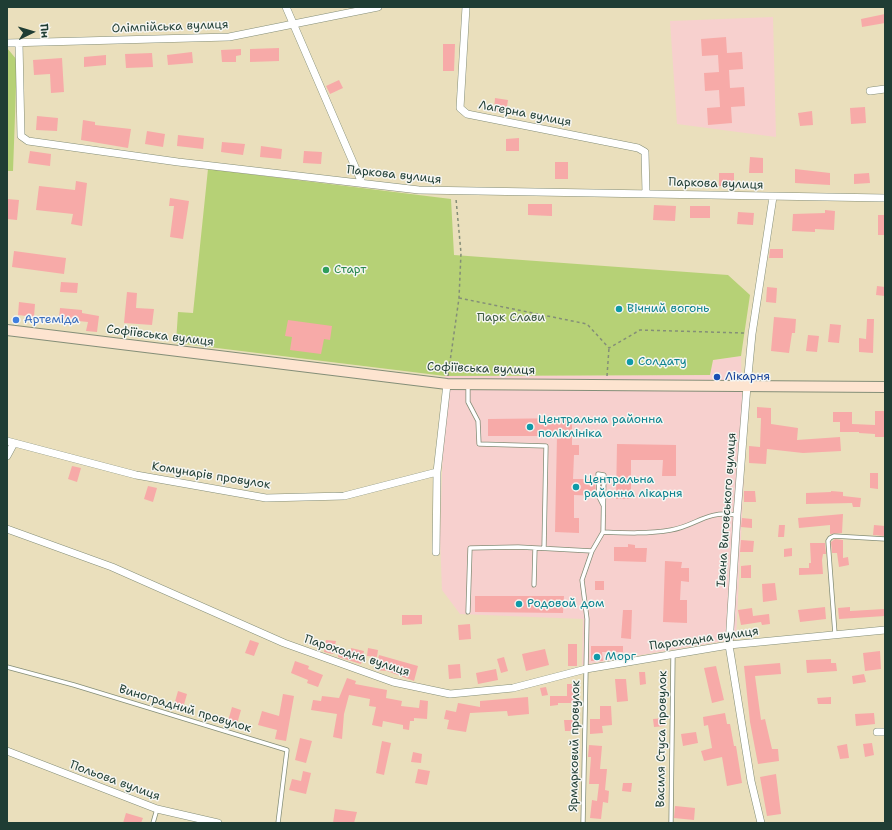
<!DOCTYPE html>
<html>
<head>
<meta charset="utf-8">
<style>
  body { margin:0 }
  #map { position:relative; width:892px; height:830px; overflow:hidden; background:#eadfbc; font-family:"Shantell Sans",sans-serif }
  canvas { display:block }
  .frame { position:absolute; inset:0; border:8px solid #1f3d34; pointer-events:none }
  .north { position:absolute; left:12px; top:12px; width:40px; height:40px; -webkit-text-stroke:3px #f6f6f2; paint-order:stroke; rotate:85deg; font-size:11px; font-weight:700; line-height:16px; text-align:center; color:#1f3d34 }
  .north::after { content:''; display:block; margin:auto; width:14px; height:18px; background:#1f3d34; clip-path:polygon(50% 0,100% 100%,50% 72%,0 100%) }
</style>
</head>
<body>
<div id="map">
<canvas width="892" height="830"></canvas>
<div class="frame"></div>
<div class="north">Пн</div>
</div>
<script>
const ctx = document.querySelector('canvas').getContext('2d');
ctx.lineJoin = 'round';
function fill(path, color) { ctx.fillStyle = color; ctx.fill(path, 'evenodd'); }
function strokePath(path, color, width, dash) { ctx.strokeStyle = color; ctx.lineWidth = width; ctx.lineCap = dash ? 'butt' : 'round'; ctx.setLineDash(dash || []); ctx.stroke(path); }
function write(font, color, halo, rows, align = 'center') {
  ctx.font = font + ' "Shantell Sans",sans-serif'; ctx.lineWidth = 3; ctx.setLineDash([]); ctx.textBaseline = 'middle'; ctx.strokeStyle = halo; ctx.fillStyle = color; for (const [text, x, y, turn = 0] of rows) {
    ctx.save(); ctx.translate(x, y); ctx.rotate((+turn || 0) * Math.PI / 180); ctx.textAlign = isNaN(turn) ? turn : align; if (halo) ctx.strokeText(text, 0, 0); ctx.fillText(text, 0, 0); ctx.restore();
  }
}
const built = new Path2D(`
  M773 17 776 137 677 124 670 21Z
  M741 356 744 476 736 639 582 665 583 619 460 614 442 590 440 538 445 376 710 375 713 360Z`);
const green = new Path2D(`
  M7 48 17 60 13 171H7Z
  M208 169 451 199 454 255 728 275 750 295 741 356 713 360 710 375 445 376 176 343 178 312 193 313Z`);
const building = new Path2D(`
  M885 14V23L862 27 861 19Z
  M726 37 727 53 742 52 743 69 729 70 730 88 744 87 745 106 731 107 732 123 708 125 707 108 720 107 719 90 705 91 704 73 719 72 718 55 702 56 701 39Z
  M443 44H455L454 71H443Z
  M279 48V61L250 62V49Z
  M241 49V55L236 56V62H222L221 50Z
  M192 52 193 63 168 65 167 55Z
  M152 53 153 67 126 68 125 54Z
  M106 55V65L84 67V57Z
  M62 58 64 92 51 93 50 74 34 75 33 60Z
  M339 80 343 88 330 94 326 86Z
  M495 98 508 100 506 113 494 111Z
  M865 107 866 123 851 124 850 108Z
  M812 111 813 125 800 126 798 113Z
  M37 116 58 118 57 131 36 130Z
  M83 120 95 122V125L131 129 128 148 81 140Z
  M147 131 165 134 163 147 145 144Z
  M178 135 204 138 203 149 177 146Z
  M519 138V151H506V139Z
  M222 142 245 144 243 155 221 152Z
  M261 146 282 149 281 159 260 157Z
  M30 151 51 154 50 166 28 163Z
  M304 151 322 152 321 164 303 163Z
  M750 157 763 158V173H749Z
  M555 162H568V179H555Z
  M795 169 830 173V185L795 183Z
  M719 173H734V186H719Z
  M869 173 870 183 854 184V174Z
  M76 181 87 183 82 226 71 224 73 214 36 210 39 186 75 190Z
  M170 198 189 201 183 239 170 237 174 206H169Z
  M7 199 19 200 17 220 7 219Z
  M528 204H552V216L528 215Z
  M654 205 676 206 675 221 653 220Z
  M690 206H710V218H690Z
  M825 210 835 211 834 230 815 229V232L792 231 793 214 825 213Z
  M738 212 754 213 753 225 737 224Z
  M878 215H885V235H878Z
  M770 249H783V258H769Z
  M14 251 66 258 64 274 12 267Z
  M61 282 78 283 77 293 60 292Z
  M877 286 885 287V296L876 295Z
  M767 287 777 288 776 303 766 302Z
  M127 292 137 293 136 308 154 309 152 325 124 323Z
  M19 302 35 304 34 317 18 315Z
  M60 308 82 310V313L99 316 97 332 86 331 88 322 59 319Z
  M774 317 796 319 795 333H792L789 353 771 351Z
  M867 319H874L873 353 859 352V338L866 339Z
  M288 320 332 326 330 340 324 339 321 354 290 350 292 337 285 336Z
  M830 324 841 325 839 343 828 342Z
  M808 335 819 336 817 352 806 351Z
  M757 407 771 408V424L798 428 797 440 840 437 841 451 803 453 767 449 766 464 749 463V446L760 447 761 418H757Z
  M875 411H885V437H875V434L859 433V432H840V422H833V412H852V424L875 425Z
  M572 418V445H579V455H574L573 479H595L596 496 574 495V518H579V533L555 532 557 436H488V419Z
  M617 444 676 445V476H662L663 460H631V499H616Z
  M72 466 81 468 77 482 68 479Z
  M870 473H878V489L870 488Z
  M148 486 157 488 153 502 144 499Z
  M744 491H755L756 502H744Z
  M831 491 843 492V496L861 498 860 507H853L852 503 806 504V493L831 492Z
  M843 514 842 533 830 534V525L799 528 798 518Z
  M742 518 752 519V528L741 527Z
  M779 525H785L784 537H778Z
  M874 525 885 526V536L873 535Z
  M835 539 843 540V558L848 557 849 565 839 567 837 553H832L831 542Z
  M741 540 754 541 753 552H740Z
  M810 543H825L826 554H823L822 560 823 574 799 575V568H809V563H811Z
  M628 544 635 545V548H647L646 562 614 561V547H628Z
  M792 548V556L784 557V549Z
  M665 561 682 562 681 568H689V582L681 581 680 600H687V623L663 622Z
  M751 565V578H741V566Z
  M595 581H604V590H595Z
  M775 583 777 600 763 602 762 584Z
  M475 596H564L563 613 475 612Z
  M825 607 826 619 800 622 798 610Z
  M850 607V611L884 609 885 616 839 619 838 608Z
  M752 608 753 616 769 614 770 624 762 625 761 622 741 625 738 610Z
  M623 610H632L631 639 621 638Z
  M402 615H422V624L402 625Z
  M470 624 471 639 459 640 458 625Z
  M250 640 259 643 254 656 245 653Z
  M326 640 336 641 333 654 324 652Z
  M568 644H577V666H568Z
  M591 646H623V652H602L603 661H591Z
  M351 648 364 651 361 664 338 657 339 650 351 651Z
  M368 648 378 650 377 657 367 656Z
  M545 649 549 665 526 671 522 654Z
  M880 651 881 669 865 671 863 653Z
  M379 655 418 666 414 681 387 671 375 670Z
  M504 657 508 671 501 673 497 659Z
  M831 659V663H836L837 671 807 673 806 660Z
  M295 661 309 666 308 669 323 675 318 687 307 683 308 680 291 673Z
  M780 663 781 674 755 676 761 720 765 719 772 749H778L779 761 758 764 750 722 744 666Z
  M460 664 461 678 449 679 448 665Z
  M716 666 724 700 712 703 704 668Z
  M496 669 498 680 478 684 476 673Z
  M639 672H645L646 684 640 685Z
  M864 674 866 682 853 684 852 676Z
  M347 678 356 681 355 684 387 690 386 698 402 701 401 706 419 708 420 700 428 701 427 719 414 718V721H410L409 730 403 729V725L383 721 382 727 372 725 376 707 369 706 370 699 349 695 344 714 342 739 333 737 337 714 311 710 313 700 321 701 322 696 339 698Z
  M615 679H626L628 701 617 702Z
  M567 684H576V703H558V705L550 706V696H567Z
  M546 687 548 695 542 696 540 688Z
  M178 691 187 694 183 708 174 705Z
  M283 694 294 696 286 741 275 739 277 730 258 725 262 711 279 716Z
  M528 697 529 714 508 716 507 711 470 713 466 732 447 729 449 720 444 719 446 710 456 712 458 703 480 707V701Z
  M831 697V704H818L817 698Z
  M600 706H611L612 725 602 726 603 733 590 734V719H600Z
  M232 707 241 710 237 724 228 721Z
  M725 713 727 724H730L734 746H736L742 783 727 786 722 757 704 761 701 751 712 748 708 725 704 726 703 717Z
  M874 713 875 724 856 726 855 714Z
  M665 718V726L654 727 653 719Z
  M564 720H577V731H565Z
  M696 732 698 743 683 746 681 734Z
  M300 738 312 741 306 763 295 760Z
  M382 741 391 743 384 775 376 773Z
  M872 743 874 755 865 757 863 744Z
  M847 744 849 758 840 759 837 746Z
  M589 745 602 746 600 769H607L605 790 609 791 608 803 603 802 601 819 590 818 592 800 597 801 599 784H589L591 757H588Z
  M413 752 422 754 421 763 411 762Z
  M418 769 430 771 427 785 415 783Z
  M303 771 311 773 306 794 289 790 292 779 301 781Z
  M776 774 781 814 767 816 760 777Z
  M623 783H632L631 792 622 791Z
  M675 806 695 808 694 820 674 818Z
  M335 809 357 812 354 823H333Z
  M126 813 143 818 141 823H123Z`);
const path = new Path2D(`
  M459 298 587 324 609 348 640 330 744 333
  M448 376 459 298 461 253 456 199
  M607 376 609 348`);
const lane = new Path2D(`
  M468 385V402L478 421 479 444 546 446 544 548
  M603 505 599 497 598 474 604 475 603 532
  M534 585 535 548
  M468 612 470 548 518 547 592 551
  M835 634 828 541 830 538 834 536 885 539
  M7 667 74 685 287 750 278 823
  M153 823 157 809
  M583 823 587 619 582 580 592 551 603 532C626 533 648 534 671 530 696 526 706 510 736 515
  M671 823 673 655`);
const street = new Path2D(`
  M286 7 362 183
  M466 7 460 108 467 114 638 148 645 152 646 193
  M7 43 229 37 378 7
  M19 43 21 136 28 141 178 162 419 190 885 198
  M870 91 885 89
  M7 441 136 475 266 498 344 496 437 472
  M7 456 14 443
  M7 529 112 567 284 643 393 682 450 694 513 688 586 669 729 645 885 630
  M436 552 437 472 447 384
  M877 732H885
  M7 751 157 809 218 823
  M761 823 751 781 729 645 737 515 747 386 752 334 773 197`);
const secondary = new Path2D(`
  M7 330 447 384 885 387`);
const markers = [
  [326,270,4,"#2e9e5b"],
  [619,309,4,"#0f9aa8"],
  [16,320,4,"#3f7fe0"],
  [630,362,4,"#0f9aa8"],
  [717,377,4,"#1a4fb4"],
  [530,427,4,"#0f9aa8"],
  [576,487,4,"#0f9aa8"],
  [519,604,4,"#0f9aa8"],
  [597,657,4,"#0f9aa8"]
];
const streetNames = [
  ["Олімпійська вулиця",170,27,-2],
  ["Лагерна вулиця",525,114,11],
  ["Паркова вулиця",394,175,6],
  ["Паркова вулиця",716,184,2],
  ["Софіївська вулиця",160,336,7],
  ["Софіївська вулиця",481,369,2],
  ["Комунарів провулок",211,476,9],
  ["Івана Виговського вулиця",727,510,-86],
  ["Пароходна вулиця",704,639,-8],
  ["Пароходна вулиця",357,656,18],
  ["Виноградний провулок",185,709,17],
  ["Василя Стуса провулок",662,739,-89],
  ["Ярмарковий провулок",575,746,-89],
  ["Польова вулиця",115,781,20]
];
const leisureNames = [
  ["Старт",334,270]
];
const cultureNames = [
  ["Вічний вогонь",627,309],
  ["Солдату",638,362],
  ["Центральна районна",538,420],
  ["поліклініка",538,434],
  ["Центральна",584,480],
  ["районна лікарня",584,494],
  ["Родовой дом",527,604],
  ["Морг",605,657]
];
const parkNames = [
  ["Парк Слави",511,318]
];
const shopNames = [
  ["Артеміда",24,320]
];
const transitNames = [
  ["Лікарня",725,377]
];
fill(built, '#f7d0ce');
fill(green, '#b6d176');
fill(building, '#f7aaa8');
strokePath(lane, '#848e78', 5);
strokePath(street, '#848e78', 8);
strokePath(secondary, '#848e78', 12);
strokePath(path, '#848e78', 1.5, [3, 3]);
strokePath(lane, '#fff', 3.5);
strokePath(street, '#fff', 7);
strokePath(secondary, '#fde4d0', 10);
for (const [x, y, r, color] of markers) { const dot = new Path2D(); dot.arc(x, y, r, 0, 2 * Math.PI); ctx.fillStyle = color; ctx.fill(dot); strokePath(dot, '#f6f6f2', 1.5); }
write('12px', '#1f3d34', '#f6f6f2', streetNames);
write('12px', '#27864d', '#f6f6f2', leisureNames, 'left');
write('12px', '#0d838f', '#f6f6f2', cultureNames, 'left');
write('12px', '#3d5b41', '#f6f6f2', parkNames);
write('12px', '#366cbe', '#f6f6f2', shopNames, 'left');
write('12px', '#164399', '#f6f6f2', transitNames, 'left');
</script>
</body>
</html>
